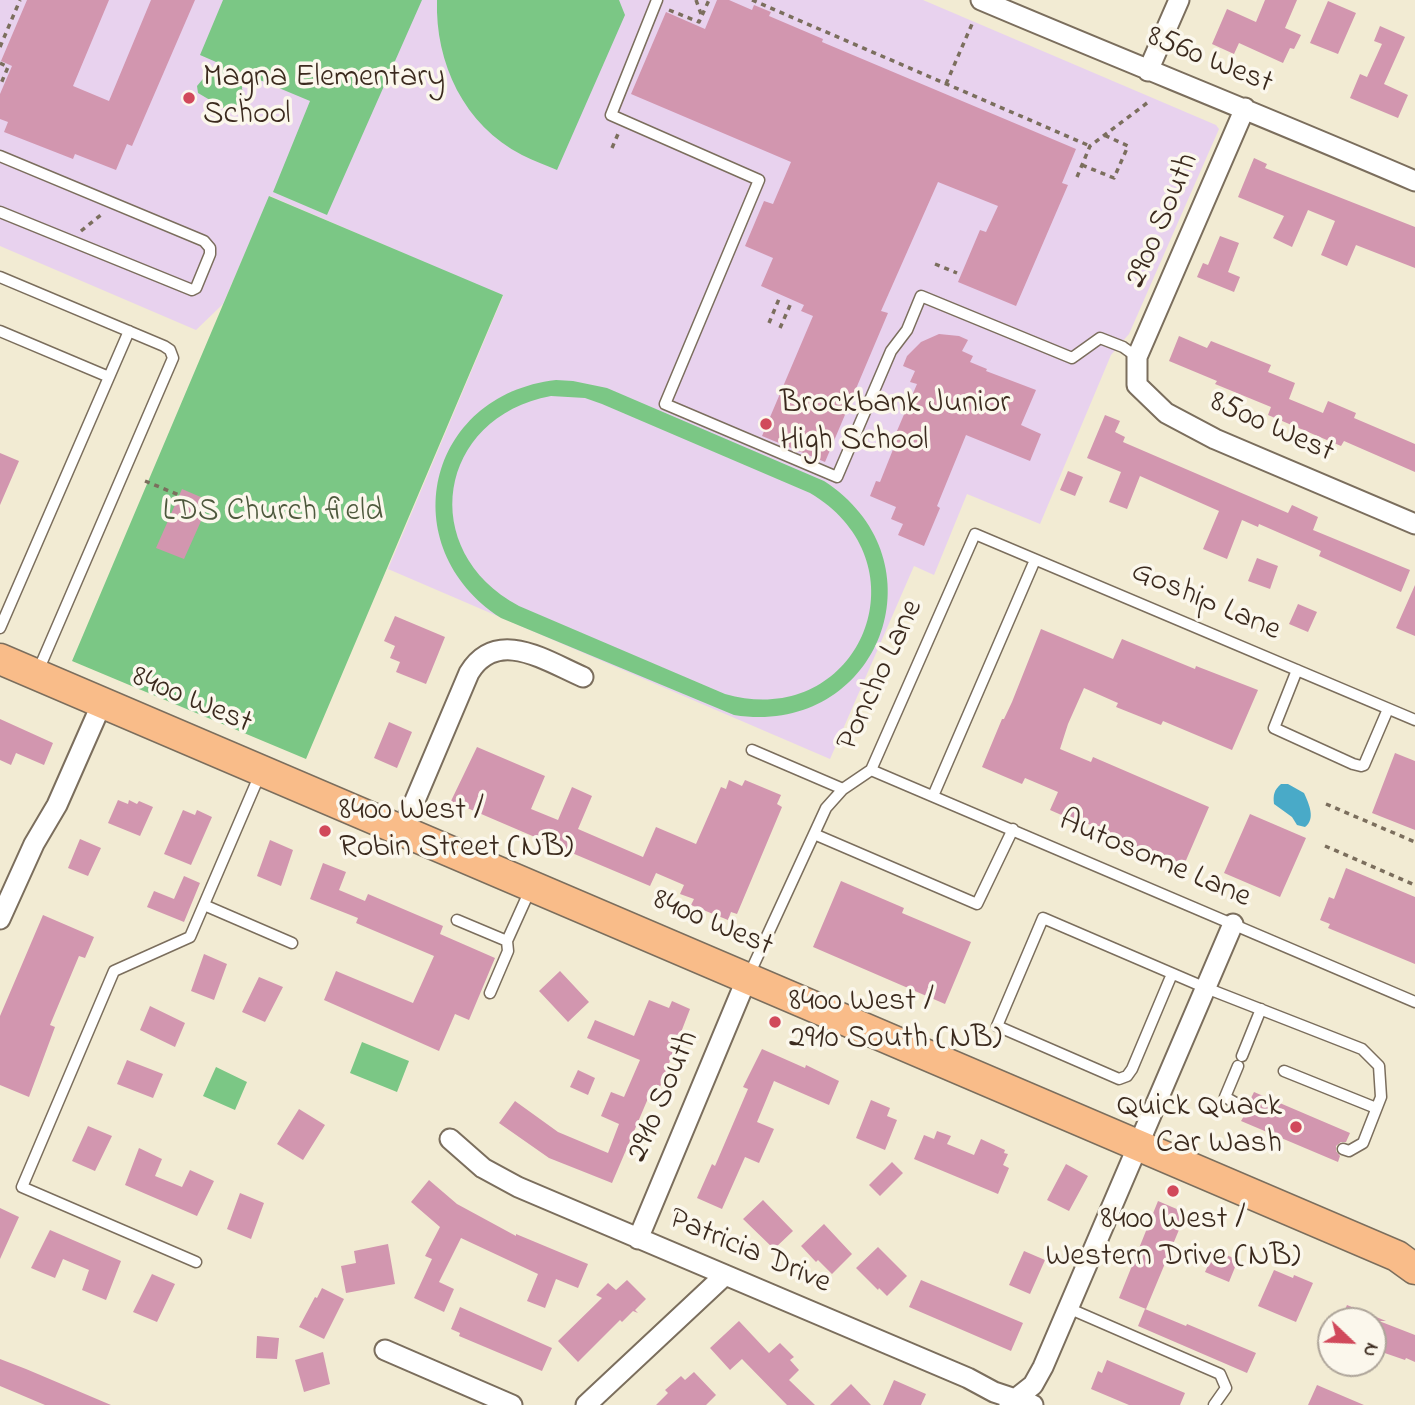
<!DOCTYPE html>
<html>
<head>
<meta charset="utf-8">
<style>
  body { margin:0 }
  #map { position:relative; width:1415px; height:1405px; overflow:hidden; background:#f2ebd3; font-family:"Indie Flower",sans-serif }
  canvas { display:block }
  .north { position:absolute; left:1317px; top:1307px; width:70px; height:70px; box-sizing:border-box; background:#fbf7ec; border:2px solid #aea59a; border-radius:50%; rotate:113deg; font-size:19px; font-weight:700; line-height:28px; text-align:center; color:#3b2a1e }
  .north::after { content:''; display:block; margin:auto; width:24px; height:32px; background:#d1495b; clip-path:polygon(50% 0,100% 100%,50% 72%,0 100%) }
</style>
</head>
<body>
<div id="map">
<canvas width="1415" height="1405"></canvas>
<div class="north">N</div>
</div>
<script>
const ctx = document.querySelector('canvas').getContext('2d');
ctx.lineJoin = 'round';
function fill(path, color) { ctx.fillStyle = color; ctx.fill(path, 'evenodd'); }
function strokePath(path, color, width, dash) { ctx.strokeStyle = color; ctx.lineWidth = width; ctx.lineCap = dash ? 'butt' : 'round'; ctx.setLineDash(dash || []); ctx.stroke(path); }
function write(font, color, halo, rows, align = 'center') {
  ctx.font = font + ' "Indie Flower",sans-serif'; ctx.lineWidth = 7; ctx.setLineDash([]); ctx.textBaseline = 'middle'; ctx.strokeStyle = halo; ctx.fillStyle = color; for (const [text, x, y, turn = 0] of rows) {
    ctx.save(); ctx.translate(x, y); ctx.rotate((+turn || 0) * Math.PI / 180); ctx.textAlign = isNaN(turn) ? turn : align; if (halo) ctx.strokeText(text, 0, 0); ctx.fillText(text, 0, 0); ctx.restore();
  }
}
const built = new Path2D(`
  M0 0H923L1216 125 1219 129 1129 334 1111 355 1040 524 967 494 934 575 914 566 830 759 388 569 503 296 270 196 223 304 196 330 0 246Z`);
const green = new Path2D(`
  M223 0H422L327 215 273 192 310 101 243 73 242 89 250 104 232 113 198 93 197 86 212 68 223 65 200 55Z
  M437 0H619L625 15 557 170C546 165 534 161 522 155 464 125 435 63 437 0Z
  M269 196 503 295 306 759 72 661Z
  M556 380 573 381 607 388 824 481C947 561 879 738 734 715L501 618C392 547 426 395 556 380ZM551 396 585 398 602 404 810 493C930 564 859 732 725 694L519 606C416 551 437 417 551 396Z
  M362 1042 409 1061 397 1092 350 1073Z
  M216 1067 247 1082 235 1110 203 1096Z`);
const water = new Path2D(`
  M1281 784H1288L1304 793C1309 804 1316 819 1305 827L1297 825 1292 817 1274 804C1273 795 1274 790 1281 784Z`);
const building = new Path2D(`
  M27 0H109L73 86 109 101 151 0H195L132 146 127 144 116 170 75 154 73 159 4 132 8 122 0 119V94L12 66 1 61Z
  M717 0H729L752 10 754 5 771 12 769 16 823 39 822 42 1076 149 1062 183 1068 185 1016 306 958 282 980 230 986 232 998 206 938 182 881 311 888 313 825 462 762 436 813 316 801 311 804 305 761 286 773 258 745 246 764 201 773 204 791 162 631 94 666 12 705 29Z
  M1265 0H1297L1285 28 1301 35 1294 49 1290 48 1283 63 1239 43 1234 54 1212 44 1227 9 1256 22Z
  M1328 1 1356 13 1338 54 1310 43Z
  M1380 26 1405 37 1384 84 1408 95 1398 118 1350 98 1360 74 1367 77 1382 44 1374 41Z
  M1254 158 1267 164 1265 168 1415 227V268L1356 245 1347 266 1321 255 1335 221 1308 210 1292 247 1273 238 1284 216 1238 197Z
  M1220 236 1239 243 1228 272 1240 277 1234 292 1197 277 1203 263 1208 265Z
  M939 334 959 336 968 340 962 351 973 356 970 362 987 369 986 371 1036 390 1021 425 1041 434 1030 461 966 435 937 506 940 508 924 546 898 535 903 524 891 519 896 507 870 496 876 481 880 482 894 447 891 445 917 384 910 382 915 371 903 366 907 356 921 342Z
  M1179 336 1207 348 1211 341 1271 365 1268 372 1295 383 1289 399 1323 413 1328 401 1356 413 1354 418 1415 444V472L1344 441 1341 446 1268 415 1271 407 1215 384 1217 381 1169 361Z
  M1105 415 1120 421 1115 432 1125 437 1123 442 1288 513 1292 505 1318 517 1313 530 1410 570 1401 592 1319 556 1321 551 1259 524 1258 527 1242 520 1227 559 1203 549 1219 511 1140 476 1127 509 1109 502 1121 472 1087 458Z
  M0 453 19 461 0 505Z
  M1068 471 1083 477 1075 496 1060 490Z
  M182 489 210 501 184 559 156 548Z
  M1257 558 1278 566 1270 589 1248 581Z
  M1415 585V636L1396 628Z
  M1298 604 1317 612 1308 632 1289 624Z
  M395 616 445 637 426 684 396 672 400 662 390 658 395 646 384 641Z
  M1041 629 1113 659 1122 639 1195 669 1196 666 1258 690 1232 750 1163 721 1161 725 1116 707 1118 703 1084 688 1068 724 1060 749 1091 762 1093 757 1209 807 1184 865 1106 835 1108 832 1076 819 1075 821 1050 810 1058 792 1025 778 1022 784 982 767 1002 719H1004L1012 702Z
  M0 719 53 743 44 765 16 753 11 765 0 760Z
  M389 722 412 732 397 768 374 758Z
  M477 747 545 776 531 809 558 820 572 787 592 796 578 829 643 857 656 827 696 844 721 787 726 789 729 780 742 786 745 780 781 795 777 804 782 807 737 914 731 912 728 920 691 905 694 899 680 894 684 885 656 873 650 886 572 853 571 855 557 849 558 847 451 801Z
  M1395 753 1415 761V830L1372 813Z
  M118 800 128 804 129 800 137 804 139 801 153 807 140 836 108 823Z
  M183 810 195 815 197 810 212 817 191 865 164 854Z
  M1250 814 1306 838 1280 897 1224 873Z
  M80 839 101 848 88 876 68 868Z
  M270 840 293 850 281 886 257 876Z
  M323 863 346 872 339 890 365 901 368 894 443 926 440 934 495 958 469 1020 455 1014 439 1051 324 1000 336 971 413 1003 434 956 356 923 358 918 310 899Z
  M1346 868 1415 897V964L1328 928 1330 924 1320 920 1329 897 1334 899Z
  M184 876 200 883 184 922 147 907 154 891 174 899Z
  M841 881 904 908 902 913 971 942 945 1004 813 947Z
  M43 915 94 937 85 958 79 956 50 1025 55 1027 29 1097 0 1085V1016Z
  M204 954 227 964 214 1000 191 991Z
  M560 971 589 1002 568 1022 539 991Z
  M259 977 283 987 265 1022 242 1012Z
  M649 1000 669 1008 672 1001 690 1009 658 1092 652 1089 612 1183 549 1158 499 1123 515 1101 558 1132 608 1153 619 1124 601 1116 611 1092 624 1097 640 1060 587 1038 595 1020 634 1036Z
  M150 1006 185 1023 175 1047 140 1030Z
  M762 1049 805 1068 806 1065 839 1081 829 1105 774 1081 757 1122 774 1129 759 1163 745 1157 722 1209 697 1198 712 1164 715 1166 748 1089 743 1087Z
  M127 1060 163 1074 153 1098 117 1084Z
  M578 1070 595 1078 588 1095 570 1087Z
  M1254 1092 1350 1133 1346 1142H1341L1336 1146V1151L1340 1156 1338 1162 1241 1121 1244 1116H1249L1253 1112V1106L1249 1102Z
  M871 1100 890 1108 887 1116 897 1120 885 1150 856 1138Z
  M299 1109 325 1125 303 1160 277 1144Z
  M88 1126 112 1136 95 1171 72 1161Z
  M937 1131 951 1136 947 1144 974 1155 981 1139 1005 1150 1004 1153 1008 1154 1003 1165 1009 1168 998 1194 914 1159 924 1135 934 1139Z
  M139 1148 162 1159 155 1176 182 1187 190 1170 214 1181 197 1216 125 1185Z
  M892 1162 903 1173 880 1196 869 1185Z
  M1066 1164 1088 1176 1069 1211 1047 1200Z
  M429 1180 457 1204 516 1236V1234L588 1264 578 1288 556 1279 545 1308 527 1301 538 1274 461 1238 439 1282 454 1289 444 1312 414 1298 432 1259 425 1256 440 1227 411 1202Z
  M240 1193 264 1203 251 1239 227 1229Z
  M763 1200 793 1231 774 1249 743 1219Z
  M1158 1201 1186 1213 1146 1309 1119 1298Z
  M0 1208 19 1217 0 1259Z
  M824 1224 852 1254 832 1274 818 1260 816 1262 801 1246Z
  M50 1230 121 1261 106 1300 82 1290 89 1270 63 1259 55 1278 31 1268Z
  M388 1244 395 1284 346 1293 341 1266 356 1263 354 1251Z
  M878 1247 907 1276 887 1296 879 1288 878 1290 856 1268Z
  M1215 1250 1238 1260 1229 1282 1205 1272Z
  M1024 1251 1045 1260 1030 1294 1009 1285Z
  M1274 1270 1293 1278 1294 1275 1313 1283 1296 1322 1258 1306Z
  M152 1274 175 1284 157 1322 133 1312Z
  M627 1280 646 1299 635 1310 638 1313 633 1311 622 1322 620 1320 578 1362 558 1341 602 1298 596 1295 608 1283 616 1290Z
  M921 1280 1023 1323 1011 1351 909 1307Z
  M322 1288 344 1299 324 1339 299 1327 315 1297 317 1298Z
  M1347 1305 1386 1321H1379L1415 1335V1362L1406 1358 1405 1360 1373 1349V1321H1340Z
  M460 1307 552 1348 542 1371 459 1336 460 1333 451 1329Z
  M1145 1309 1186 1326 1187 1324 1256 1353 1247 1373 1138 1326Z
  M739 1321 769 1353 780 1343 794 1357 790 1360 799 1370 789 1380 815 1405H787L742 1359 730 1370 710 1348Z
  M257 1336 279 1338 277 1359 256 1358Z
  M323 1352 330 1384 304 1392 295 1360Z
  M0 1359 26 1369 111 1405H45L0 1386Z
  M1107 1360 1185 1393 1180 1405H1129L1091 1389 1098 1371 1102 1373Z
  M694 1372 716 1395 706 1405H656L668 1393 665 1390 681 1376 685 1380Z
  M894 1380 926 1394 921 1405H883Z
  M851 1384 871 1405H830Z
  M1317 1385 1364 1405H1308Z`);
const path = new Path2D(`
  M696 0 701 14
  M752 0 1090 146
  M669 10 699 22 709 0
  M0 47 20 0
  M0 63 8 67 0 86
  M946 84 972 24
  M612 148 618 134
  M1082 165 1114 178 1128 146 1104 135
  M1077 177 1090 146 1151 100
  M81 231 102 214
  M935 264 957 273
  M769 323 779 299
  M780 328 791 303
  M145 481 179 495
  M1326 804 1415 842
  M1325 846 1415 885`);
const lane = new Path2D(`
  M657 0 611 115 759 180 665 404 837 477 891 351 907 330 921 296 1072 358 1100 338 1123 347 1137 357
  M0 156 204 241 210 248V254L196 288 192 290 0 212
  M0 277 164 346 170 350 173 358 38 671
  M0 331 109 377
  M0 628 129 331
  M1297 670 1274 728 1353 764 1361 766 1364 765 1388 709
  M752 750 843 789
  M871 770 1415 1002
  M933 796 1035 560
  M814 834 977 904 1013 829
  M204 905 292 943
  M457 920 507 941 530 890
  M1172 974 1132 1069 1127 1076 1119 1079 997 1026 1043 918 1206 988 1362 1049 1379 1066 1381 1097 1363 1143 1349 1151 1343 1149
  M749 975 826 808 843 789 871 770 975 534 1415 720
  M490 993 508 951 507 941
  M1242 1056 1261 1009
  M1238 1066 1225 1097 1246 1109
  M1284 1071 1376 1108
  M196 1262 22 1187 114 971 190 937 260 774
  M1068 1308 1220 1374 1226 1388 1214 1405`);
const street = new Path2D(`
  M981 0C1125 61 1271 119 1415 181
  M1148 71 1179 0
  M1245 108 1137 357V385L1166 413 1215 439 1415 524
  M402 831 469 673C497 627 546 661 583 677
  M0 919 34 844 57 805 102 703
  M450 1139 483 1168 518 1187 968 1378 994 1392 1033 1405
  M638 1239 747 978
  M385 1350 512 1405
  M1009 1404 1033 1385 1043 1367 1233 924
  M586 1405 725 1275`);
const primary = new Path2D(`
  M0 659 1397 1256 1415 1269`);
const markers = [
  [189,98,7,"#d1495b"],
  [766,424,7,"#d1495b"],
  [325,831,7,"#d1495b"],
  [775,1022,7,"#d1495b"],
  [1296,1127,7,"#d1495b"],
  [1173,1191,7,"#d1495b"]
];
const streetNames = [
  ["8560 West",1209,62,22],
  ["2900 South",1164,221,-67],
  ["8500 West",1271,429,24],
  ["Goship Lane",1205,603,23],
  ["Poncho Lane",882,676,-65],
  ["8400 West",191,702,23],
  ["Autosome Lane",1154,861,23],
  ["8400 West",712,925,23],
  ["2910 South",665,1097,-67],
  ["Patricia Drive",749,1253,23]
];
const poiNames = [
  ["Magna Elementary",203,80],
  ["School",203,117],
  ["Brockbank Junior",780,406],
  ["High School",780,443],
  ["8400 West /",339,813],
  ["Robin Street (NB)",339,850],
  ["8400 West /",789,1004],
  ["2910 South (NB)",789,1041],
  ["Quick Quack",1282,1109,"right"],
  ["Car Wash",1282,1146,"right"],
  ["8400 West /",1173,1222,"center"],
  ["Western Drive (NB)",1173,1259,"center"]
];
const parkNames = [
  ["LDS Church field",273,514]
];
fill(built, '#e8d2ee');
fill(green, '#7bc785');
fill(water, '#49aac8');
fill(building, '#d296af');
strokePath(lane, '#7b6e5d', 13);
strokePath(street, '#7b6e5d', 23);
strokePath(primary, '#7b6e5d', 33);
strokePath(path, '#7b6e5d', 3.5, [5, 5]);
strokePath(lane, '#fff', 10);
strokePath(street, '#fff', 19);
strokePath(primary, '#f9bc89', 30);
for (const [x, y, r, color] of markers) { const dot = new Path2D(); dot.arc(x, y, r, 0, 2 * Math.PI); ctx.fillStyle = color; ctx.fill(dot); strokePath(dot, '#fbf7ec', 2.5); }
write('32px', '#3b2a1e', '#fbf7ec', streetNames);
write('32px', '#3b2a1e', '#fbf7ec', poiNames, 'left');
write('32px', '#4e593d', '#fbf7ec', parkNames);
</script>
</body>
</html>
